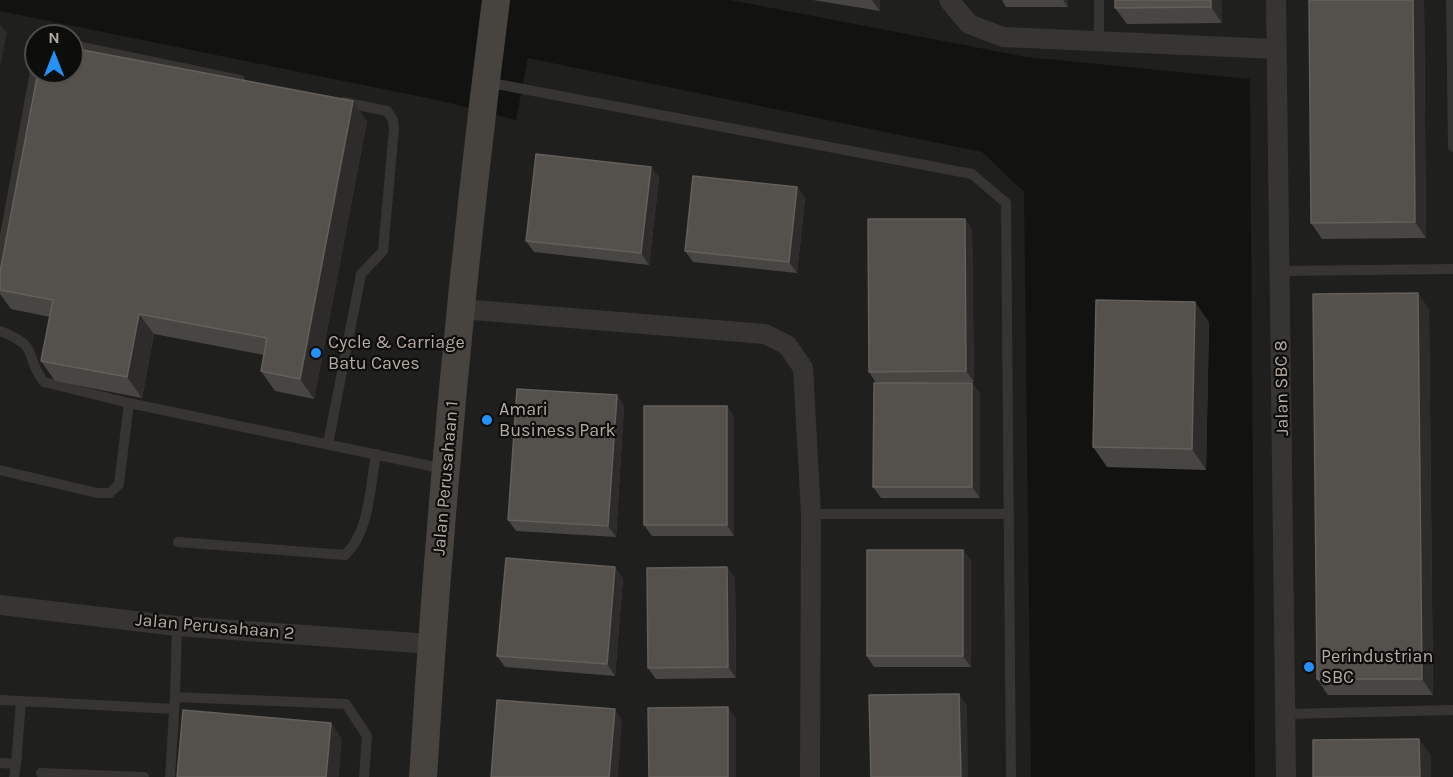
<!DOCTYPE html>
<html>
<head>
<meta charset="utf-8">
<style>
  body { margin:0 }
  #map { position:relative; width:1453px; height:777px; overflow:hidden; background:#121211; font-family:Karla,sans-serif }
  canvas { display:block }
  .north { position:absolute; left:24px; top:24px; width:60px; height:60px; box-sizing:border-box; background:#0d0d0c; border:2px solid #504c48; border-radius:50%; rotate:0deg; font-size:16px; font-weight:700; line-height:24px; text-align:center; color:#b4aba2 }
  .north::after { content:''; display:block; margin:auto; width:21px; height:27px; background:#2491f7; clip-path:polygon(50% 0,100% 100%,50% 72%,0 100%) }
</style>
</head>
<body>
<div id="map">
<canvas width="1453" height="777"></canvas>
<div class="north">N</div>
</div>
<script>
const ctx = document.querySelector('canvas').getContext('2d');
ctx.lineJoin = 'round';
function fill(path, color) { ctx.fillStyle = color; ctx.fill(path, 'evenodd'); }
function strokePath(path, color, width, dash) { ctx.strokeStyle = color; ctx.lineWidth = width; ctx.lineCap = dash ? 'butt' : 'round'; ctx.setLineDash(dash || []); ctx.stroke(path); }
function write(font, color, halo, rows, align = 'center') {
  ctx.font = font + ' Karla,sans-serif'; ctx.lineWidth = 4.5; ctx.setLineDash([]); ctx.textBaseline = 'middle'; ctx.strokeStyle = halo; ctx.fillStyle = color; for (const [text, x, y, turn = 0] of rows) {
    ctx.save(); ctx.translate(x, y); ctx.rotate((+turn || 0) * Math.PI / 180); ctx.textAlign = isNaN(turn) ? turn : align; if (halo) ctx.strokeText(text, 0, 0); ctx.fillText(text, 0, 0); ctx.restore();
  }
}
const built = new Path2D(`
  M730 0H1453V777H1255L1250 79 1026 57Z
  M0 11 437 100 516 120 528 58 982 152 1024 192 1031 777H0ZM36 36H72V72H36Z`);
const lane = new Path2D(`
  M1451 0 1453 147
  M1099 41V0
  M72 45 240 80
  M486 82 972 174 1006 203 1011 777
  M0 263 36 66
  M1280 271 1453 269
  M0 331C43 348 22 354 44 382L129 403
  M328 444 361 274 383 251 394 129 393 120 387 111 343 102
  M0 470 97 493H110L119 484 129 403 445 469
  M811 514H1009
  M178 542 345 555C370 532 370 486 376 454
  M175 697 177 626
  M0 700 174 709
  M1287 714 1453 710
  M0 763 16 764 21 701
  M41 773 144 777
  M14 777 16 764
  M170 777 175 697 346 704 367 736 364 777`);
const street = new Path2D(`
  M949 0 969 24 1003 37 1276 49
  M1276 0 1286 777
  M461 309 765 334 787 345 803 368 811 514 810 777
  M0 605 177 626 431 644`);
const secondary = new Path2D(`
  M423 777C439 518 463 258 496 0`);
const wall = new Path2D(`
  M813 0H880V11Z
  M1002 0H1068V7H1006Z
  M1222 0V23L1127 24 1115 8Z
  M1309 0H1424L1426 238 1322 239 1311 223Z
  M367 121 314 399 275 391 261 371 264 355 154 334 142 398 55 381 41 361 50 317 11 309 0 294V272Z
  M651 167 659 178 649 265 534 252 526 241Z
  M797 187 805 198 797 273 693 262 685 251Z
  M965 219 972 230 974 382 914 383H972L980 394V498H881L873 487 876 383 869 372Z
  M1429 309 1433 695H1328L1317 679Z
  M1209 322 1206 470 1107 467 1093 447Z
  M617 395 624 406 616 537 516 531 508 520Z
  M727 406 734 417V536H652L644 525Z
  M963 550 971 561V667H874L867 656Z
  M727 567 735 578 736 678 656 679 648 668Z
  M623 578 615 676 505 667 497 656Z`);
const shadedWall = new Path2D(`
  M872 0H880V11Z
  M1063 0H1068V7Z
  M1211 0H1222V23L1211 7Z
  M1413 0H1424L1426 238 1415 222Z
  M0 24 7 33 0 67Z
  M353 101 367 121 314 399 300 379Z
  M651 167 659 178 649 265 641 253Z
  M797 187 805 198 797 273 789 262Z
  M965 219 972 230 974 382 966 371Z
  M1418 293 1429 309 1433 695 1422 679Z
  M1195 302 1209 322 1206 470 1192 449Z
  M139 314 154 334 142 398 127 377Z
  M972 383 980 394V498L972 487Z
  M617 395 624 406 616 537 608 526Z
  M727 406 734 417V536L727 525Z
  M963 550 971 561V667L963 656Z
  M615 567 623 578 615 676 607 664Z
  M727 567 735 578 736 678 728 667Z
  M959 694 967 705 968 777H961Z
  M728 707 736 718V777H728Z
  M615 709 622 720 618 777H609Z
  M331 723 342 739 339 777H326Z
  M1419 739 1431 755V777H1420Z`);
const building = new Path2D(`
  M1115 0H1211V7L1115 8Z
  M1309 0H1413L1415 222 1311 223Z
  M72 48 353 101 300 379 261 371 267 338 139 314 127 377 41 361 53 300 0 290V272L38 72H72Z
  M536 154 651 167 641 253 526 241Z
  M693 176 797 187 789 262 685 251Z
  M868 219H965L966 371 869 372Z
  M1418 293 1422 679H1317L1313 294Z
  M1096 300 1195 302 1192 449 1093 447Z
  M874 383H972V487H873Z
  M517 389 617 395 608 526 508 520Z
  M644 406H727V525H644Z
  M867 550H963V656H867Z
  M506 558 615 567 607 664 497 656Z
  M727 567 728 667 648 668 647 568Z
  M959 694 961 777H871L869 695Z
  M497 700 615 709 609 777H491Z
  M728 707V777H649L648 708Z
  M183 710 331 723 326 777H177Z
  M1419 739 1420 777H1313V740Z`);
const markers = [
  [316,353,6,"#2491f7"],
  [487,420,6,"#2491f7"],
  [1309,667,6,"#2491f7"]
];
const poiNames = [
  ["Cycle & Carriage",328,343],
  ["Batu Caves",328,364],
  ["Amari",499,410],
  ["Business Park",499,431],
  ["Perindustrian",1321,657],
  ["SBC",1321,678]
];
const streetNames = [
  ["Jalan SBC 8",1282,388,-91],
  ["Jalan Perusahaan 1",446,478,-85],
  ["Jalan Perusahaan 2",215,627,5]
];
fill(built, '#1f1f1d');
strokePath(lane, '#373532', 10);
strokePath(street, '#373532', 20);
strokePath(secondary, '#474440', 28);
fill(wall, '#484642');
fill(shadedWall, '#2e2c2a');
fill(building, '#54514d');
strokePath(building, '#635f5a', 1.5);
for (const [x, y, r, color] of markers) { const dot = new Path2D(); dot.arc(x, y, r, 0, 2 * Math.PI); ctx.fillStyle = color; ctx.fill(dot); strokePath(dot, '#0d0d0c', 2); }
write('18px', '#b4aba2', '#0d0d0c', poiNames, 'left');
write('18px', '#b4aba2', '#0d0d0c', streetNames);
</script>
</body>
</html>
